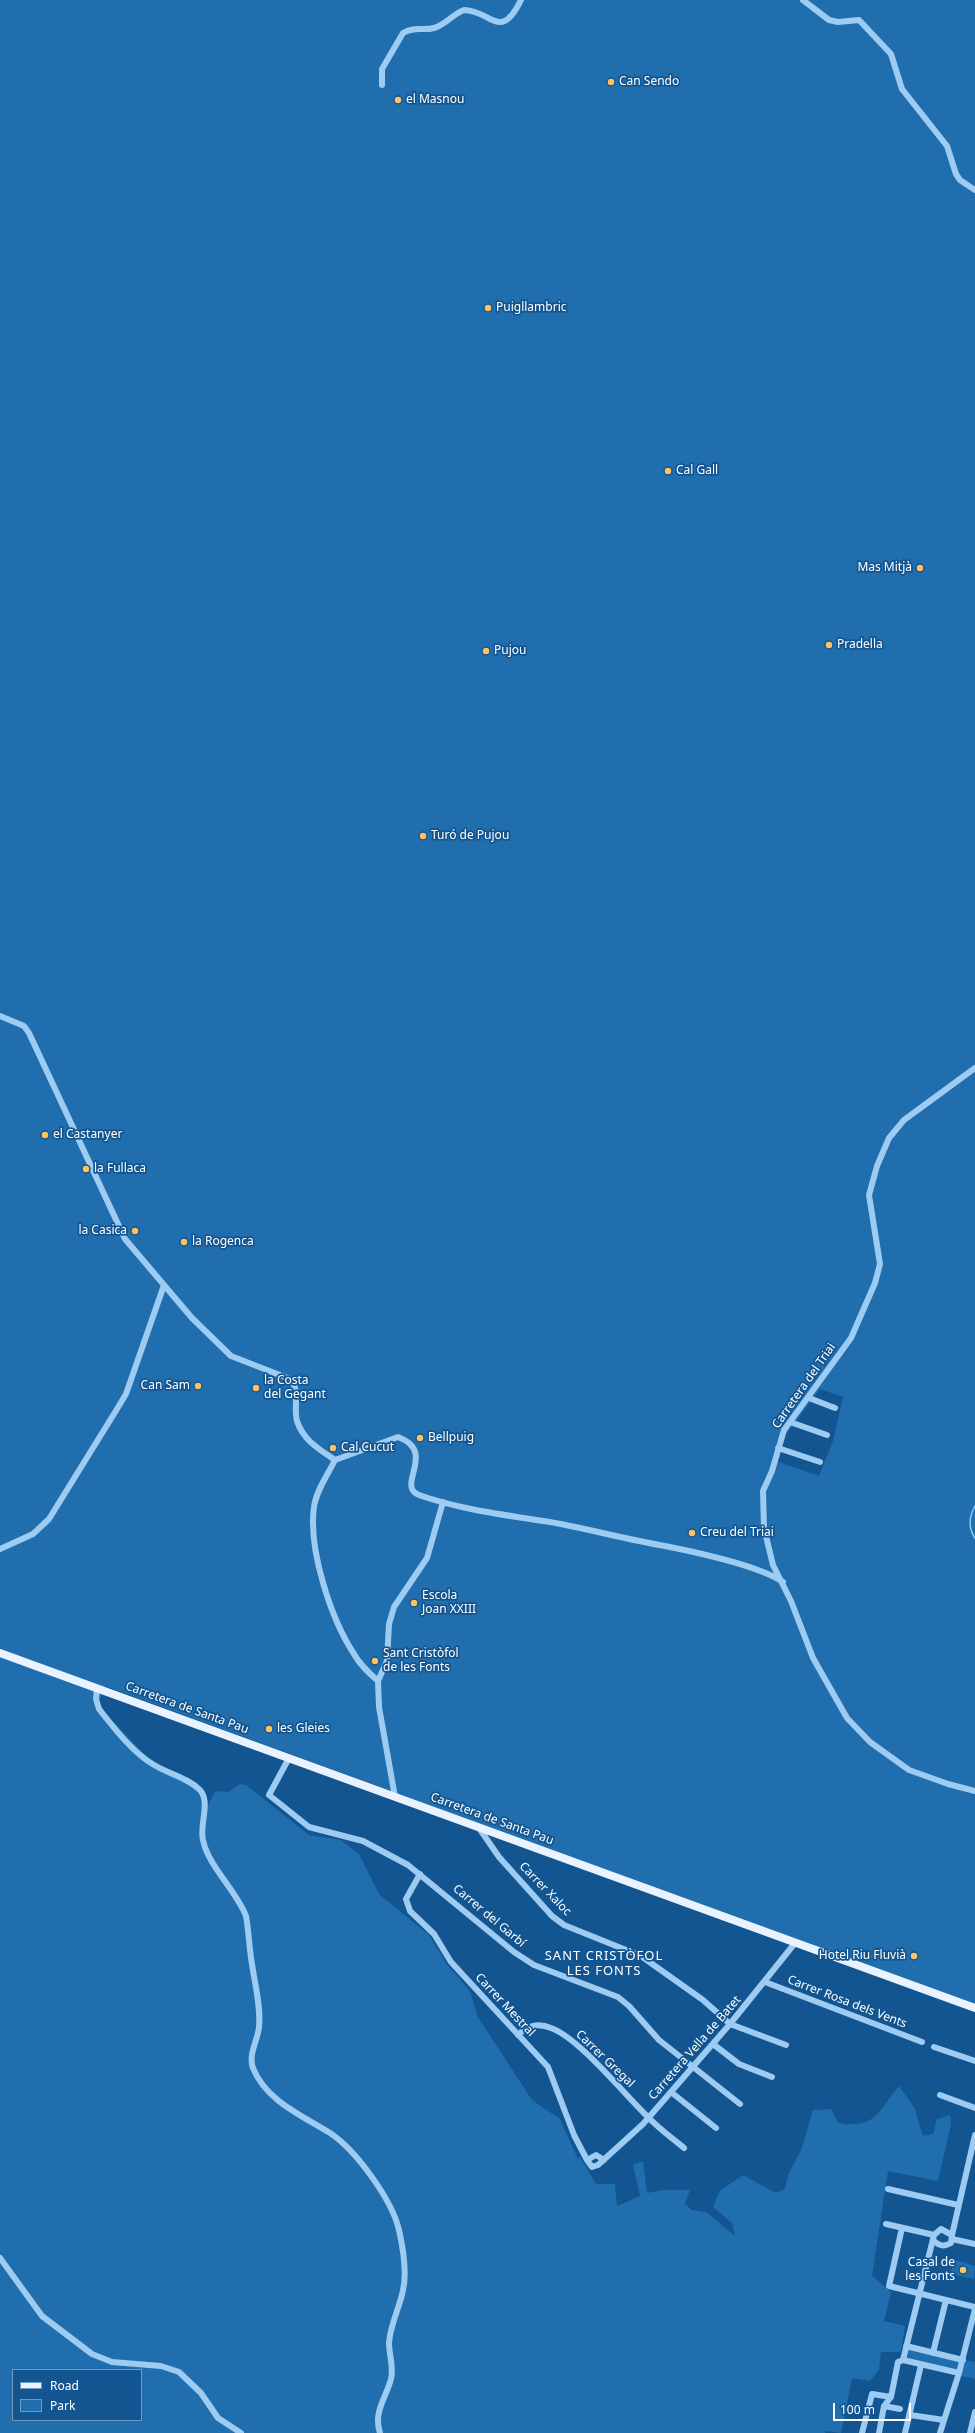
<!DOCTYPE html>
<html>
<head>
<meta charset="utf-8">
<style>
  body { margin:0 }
  #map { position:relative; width:975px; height:2433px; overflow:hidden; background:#125590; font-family:"Noto Sans",sans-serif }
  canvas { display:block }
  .legend { position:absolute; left:12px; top:2369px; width:130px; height:52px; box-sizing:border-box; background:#125590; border:1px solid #7199bc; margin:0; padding:5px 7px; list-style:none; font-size:12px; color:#fff }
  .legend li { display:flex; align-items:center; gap:8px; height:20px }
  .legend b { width:20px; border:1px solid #7199bc }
  .scale { position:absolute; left:833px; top:2403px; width:78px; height:18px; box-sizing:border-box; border:2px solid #fff; border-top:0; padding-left:5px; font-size:12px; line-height:14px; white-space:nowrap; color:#fff; -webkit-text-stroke:3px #125590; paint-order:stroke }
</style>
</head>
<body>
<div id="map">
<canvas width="975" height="2433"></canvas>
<ul class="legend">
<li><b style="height:5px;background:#e8f3ff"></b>Road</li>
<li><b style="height:11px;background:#206ead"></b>Park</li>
</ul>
<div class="scale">100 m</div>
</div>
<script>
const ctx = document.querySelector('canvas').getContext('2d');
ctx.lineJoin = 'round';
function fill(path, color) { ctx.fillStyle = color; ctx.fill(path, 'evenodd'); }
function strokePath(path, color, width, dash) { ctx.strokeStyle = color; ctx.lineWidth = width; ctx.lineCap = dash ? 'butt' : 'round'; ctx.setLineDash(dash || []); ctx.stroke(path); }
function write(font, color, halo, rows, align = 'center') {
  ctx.font = font + ' "Noto Sans",sans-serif'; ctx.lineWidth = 3.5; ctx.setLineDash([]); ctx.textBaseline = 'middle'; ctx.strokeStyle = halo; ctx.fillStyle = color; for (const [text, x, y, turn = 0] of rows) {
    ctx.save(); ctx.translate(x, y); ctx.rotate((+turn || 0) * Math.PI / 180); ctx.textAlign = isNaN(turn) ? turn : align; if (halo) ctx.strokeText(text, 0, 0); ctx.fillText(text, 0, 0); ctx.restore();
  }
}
const green = new Path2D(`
  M0 0H975V2005L105 1686 99 1702 105 1713 148 1758 199 1786 207 1808 215 1791 228 1792 240 1784 246 1785 309 1835 341 1840 359 1854 379 1894 429 1935 446 1963 470 1991 478 2017 532 2100 560 2119 578 2159 580 2157 596 2184H615L617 2206 640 2196 633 2165 643 2161 647 2193 663 2190H690L685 2203 691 2210 706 2212 735 2236 732 2223 713 2207 720 2191 743 2175 776 2193 785 2189 788 2175 802 2148 813 2110 831 2109 838 2123C877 2129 877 2112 899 2086L914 2107 923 2136 933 2134 937 2119 950 2115 951 2124 938 2181 888 2171 872 2276 891 2292 884 2321 905 2326 901 2352H881L879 2370 870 2381 852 2378 841 2433 825 2431V2433H0ZM820 1389 843 1397 833 1441 819 1476 776 1461 785 1436ZM13 2370H141V2420H13Z
  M955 2260 975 2266 974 2279 950 2274Z
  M909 2349 959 2361 957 2370 907 2358Z
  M964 2360 975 2362V2379L961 2376Z`);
const stream = new Path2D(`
  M975 1506C969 1517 968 1528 975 1538`);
const minor = new Path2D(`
  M803 0 829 20 838 22 859 20 891 54 902 89 947 146 956 174 960 180 975 190
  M382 85V69L403 33C414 26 423 31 434 28 445 25 453 14 464 10 491 10 500 43 521 0
  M0 1016 24 1026 29 1033 125 1239 192 1318 231 1356 290 1379C301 1391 293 1407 297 1421 303 1440 319 1449 335 1460L398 1437C438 1452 395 1486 419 1495 464 1511 515 1516 561 1524 596 1531 630 1540 665 1546 695 1552 758 1565 783 1582
  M975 1068 904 1120 889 1138 877 1166 869 1195 880 1264 875 1283 851 1338 784 1430 772 1471 763 1491 764 1528 773 1565 791 1601 813 1658 847 1718 870 1742 909 1770 948 1784 975 1791
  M809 1398 835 1408
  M790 1422 827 1435
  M778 1448 820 1462
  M335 1460C328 1474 316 1491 314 1507 308 1549 331 1619 354 1654 360 1665 369 1673 378 1681
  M0 1549 33 1534 49 1519 117 1409 126 1394 164 1285
  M97 1688 96 1699 99 1709C114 1728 133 1753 154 1765 169 1774 188 1778 200 1790 211 1802 199 1825 203 1840 208 1866 236 1890 246 1916 249 1932 249 1948 252 1964 255 1985 261 2006 259 2027 258 2040 248 2054 253 2068 266 2101 303 2116 330 2133 356 2150 392 2200 399 2230 403 2248 407 2273 403 2290 400 2307 390 2325 389 2343 389 2355 394 2366 391 2379 386 2398 373 2412 380 2433
  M289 1758 269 1795 309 1827 363 1841 408 1865 514 1952 534 1965 618 1997 629 2006 659 2040 740 2104
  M395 1797 379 1707 378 1681 387 1661 389 1624 394 1607 427 1558 443 1502
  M479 1828 499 1857 552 1916 564 1925 641 1956 703 2000 730 2024 786 2045
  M420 1874 406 1899 410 1911 434 1934 451 1962 548 2067 574 2135 587 2160
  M765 1982 922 2042
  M518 2035C527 2025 539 2023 551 2028 579 2038 624 2094 647 2116 658 2128 672 2138 684 2148
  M713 2044 739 2064 772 2077
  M934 2047 975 2061
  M671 2092 716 2128
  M940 2095 975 2108
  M604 2160 596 2155 587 2160 592 2167 598 2165 643 2124 730 2024 795 1943
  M888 2189 958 2205
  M886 2224 934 2235
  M902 2228 889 2286 975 2307
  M952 2235 975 2135
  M952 2239 975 2244
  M0 2258 42 2316 92 2354 112 2362 161 2366 179 2372 201 2393 218 2418 241 2433
  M906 2346 963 2360
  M933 2353 946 2300
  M903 2360 959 2373
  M884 2406 900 2409
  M910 2415 944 2420
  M862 2433 872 2394 891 2397
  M879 2433 884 2406 891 2397 898 2362 903 2360 934 2235 941 2229 952 2235 951 2243C944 2247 939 2246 934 2241
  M905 2433 921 2365
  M940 2433 959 2373 975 2309
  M970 2433 975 2412`);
const major = new Path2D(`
  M0 1653 975 2008`);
const markers = [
  [611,82,4,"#ffc15e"],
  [398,100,4,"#ffc15e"],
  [488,308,4,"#ffc15e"],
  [668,471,4,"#ffc15e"],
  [920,568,4,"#ffc15e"],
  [829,645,4,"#ffc15e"],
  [486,651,4,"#ffc15e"],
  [423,836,4,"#ffc15e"],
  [45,1135,4,"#ffc15e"],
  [86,1169,4,"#ffc15e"],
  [135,1231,4,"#ffc15e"],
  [184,1242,4,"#ffc15e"],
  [198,1386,4,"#ffc15e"],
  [256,1388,4,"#ffc15e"],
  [420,1438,4,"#ffc15e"],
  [333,1448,4,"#ffc15e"],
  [692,1533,4,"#ffc15e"],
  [414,1603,4,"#ffc15e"],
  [375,1661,4,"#ffc15e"],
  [269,1729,4,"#ffc15e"],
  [914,1956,4,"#ffc15e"],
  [963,2270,4,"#ffc15e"]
];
const poiNames = [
  ["Can Sendo",619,82],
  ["el Masnou",406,100],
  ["Puigllambric",496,308],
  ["Cal Gall",676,471],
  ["Mas Mitjà",912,568,"right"],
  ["Pradella",837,645],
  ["Pujou",494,651],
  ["Turó de Pujou",431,836],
  ["el Castanyer",53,1135],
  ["la Fullaca",94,1169],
  ["la Casica",127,1231,"right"],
  ["la Rogenca",192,1242],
  ["la Costa",264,1381],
  ["del Gegant",264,1395],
  ["Can Sam",190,1386,"right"],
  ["Bellpuig",428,1438],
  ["Cal Cucut",341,1448],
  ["Creu del Triai",700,1533],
  ["Escola",422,1596],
  ["Joan XXIII",422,1610],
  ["Sant Cristòfol",383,1654],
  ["de les Fonts",383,1668],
  ["les Gleies",277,1729],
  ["Hotel Riu Fluvià",906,1956,"right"],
  ["Casal de",955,2263,"right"],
  ["les Fonts",955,2277,"right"]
];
const streetNames = [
  ["Carretera del Triai",804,1386,-55],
  ["Carretera de Santa Pau",187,1708,20],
  ["Carretera de Santa Pau",492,1819,20],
  ["Carrer Xaloc",545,1889,46],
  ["Carrer del Garbí",489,1916,40],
  ["Carrer Rosa dels Vents",847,2002,21],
  ["Carrer Mestral",505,2005,47],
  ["Carretera Vella de Batet",695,2048,-49],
  ["Carrer Gregal",605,2059,44]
];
const neighbourhoodNames = [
  ["SANT CRISTÒFOL",604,1956],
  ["LES FONTS",604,1971]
];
fill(green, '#206ead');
strokePath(stream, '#8ec8f5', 1.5);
strokePath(minor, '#9dcbf2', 6);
strokePath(major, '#e8f3ff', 8);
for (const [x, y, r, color] of markers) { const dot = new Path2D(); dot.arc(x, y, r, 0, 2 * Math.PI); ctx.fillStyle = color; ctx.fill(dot); strokePath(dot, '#125590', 1.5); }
write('12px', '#fff', '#125590', poiNames, 'left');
write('12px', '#fff', '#125590', streetNames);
ctx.letterSpacing = '1px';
write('13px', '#fff', '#125590', neighbourhoodNames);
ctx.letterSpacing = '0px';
</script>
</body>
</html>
